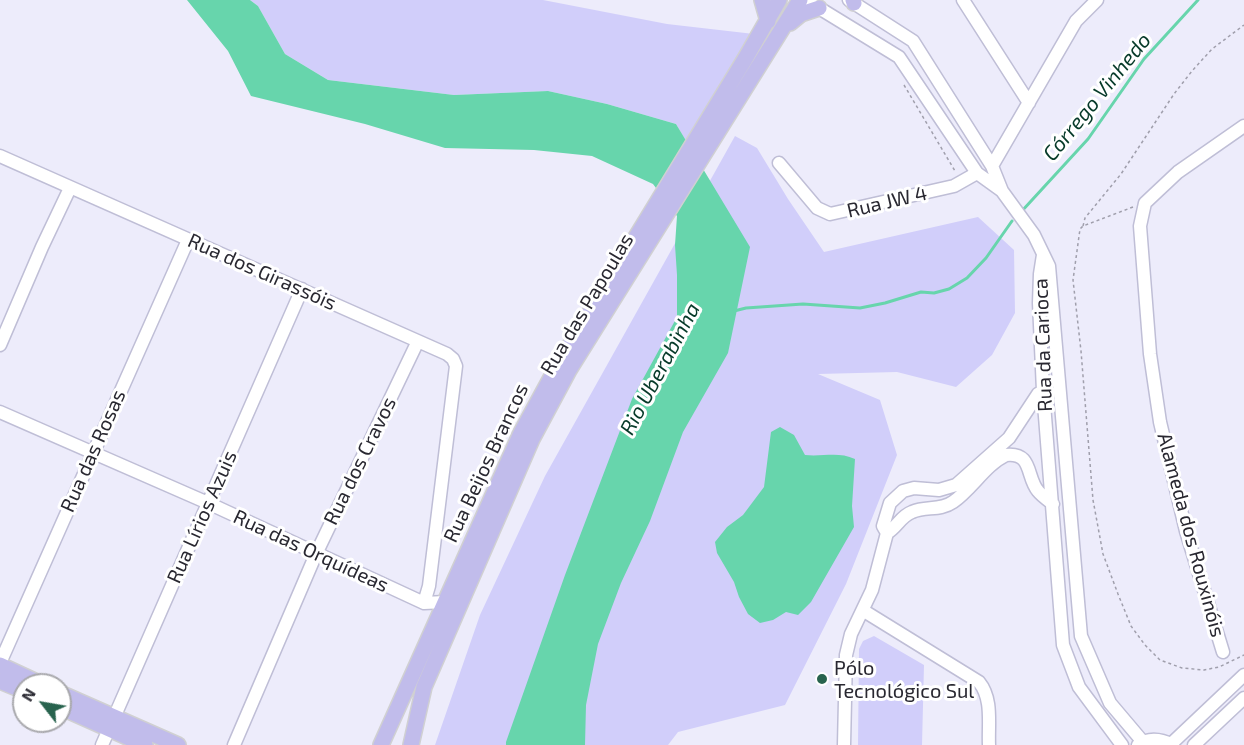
<!DOCTYPE html>
<html>
<head>
<meta charset="utf-8">
<style>
  body { margin:0 }
  #map { position:relative; width:1244px; height:745px; overflow:hidden; background:#edecfb; font-family:"Exo 2",sans-serif }
  canvas { display:block }
  .north { position:absolute; left:12px; top:673px; width:60px; height:60px; box-sizing:border-box; background:#fff; border:2px solid #a9a9ad; border-radius:50%; rotate:301deg; font-size:16px; font-weight:700; line-height:24px; text-align:center; color:#292831 }
  .north::after { content:''; display:block; margin:auto; width:21px; height:27px; background:#28634e; clip-path:polygon(50% 0,100% 100%,50% 72%,0 100%) }
</style>
</head>
<body>
<div id="map">
<canvas width="1244" height="745"></canvas>
<div class="north">N</div>
</div>
<script>
const ctx = document.querySelector('canvas').getContext('2d');
ctx.lineJoin = 'round';
function fill(path, color) { ctx.fillStyle = color; ctx.fill(path, 'evenodd'); }
function strokePath(path, color, width, dash) { ctx.strokeStyle = color; ctx.lineWidth = width; ctx.lineCap = dash ? 'butt' : 'round'; ctx.setLineDash(dash || []); ctx.stroke(path); }
function write(font, color, halo, rows, align = 'center') {
  ctx.font = font + ' "Exo 2",sans-serif'; ctx.lineWidth = 6; ctx.setLineDash([]); ctx.textBaseline = 'middle'; ctx.strokeStyle = halo; ctx.fillStyle = color; for (const [text, x, y, turn = 0] of rows) {
    ctx.save(); ctx.translate(x, y); ctx.rotate((+turn || 0) * Math.PI / 180); ctx.textAlign = isNaN(turn) ? turn : align; if (halo) ctx.strokeText(text, 0, 0); ctx.fillText(text, 0, 0); ctx.restore();
  }
}
const green = new Path2D(`
  M250 0H543L667 24 754 34 686 141 676 124 607 104 548 91 454 95 328 80 285 54 258 6Z
  M735 136 757 148 788 199 824 252 978 217 1014 250 1015 313 992 355 956 387 897 372 818 374 880 400 897 455 846 584 785 705 678 732 668 745H435L480 615 545 476Z
  M874 636 924 665 922 745H858L859 649 863 641Z`);
const water = new Path2D(`
  M187 0H250L258 6 285 54 328 80 454 95 548 91 607 104 676 124 750 247 728 353 683 432 650 521 621 583 598 644 586 705 585 745H506V742L565 575 632 399 677 317V275L675 245 677 216 653 184 592 156 534 150 445 148 365 124 251 96 228 51Z
  M780 427 794 435 805 455C823 457 838 451 855 459L852 506 854 527 811 602 798 615 786 612 773 620 760 623 748 614 739 597 734 582 717 553 715 542 727 527 743 515 764 487 771 432Z`);
const stream = new Path2D(`
  M1021 212 1088 139 1144 59 1198 0
  M734 311 746 308 803 304 860 308 885 303 921 292 934 293 949 289 967 278 986 258 1012 221`);
const path = new Path2D(`
  M904 85 955 171
  M1133 207 1083 226 1080 229 1073 280 1081 351 1093 500 1103 554 1118 594 1131 626 1145 645 1160 660 1182 668 1204 670 1219 667 1244 655
  M1083 226 1085 218 1121 174 1174 94 1192 71 1212 49 1244 25`);
const minor = new Path2D(`
  M800 0 819 8 899 57 977 173 1002 191
  M849 0 913 41 992 166 1002 191 1034 235 1049 266 1081 636 1110 703 1143 742
  M963 0 1029 103
  M0 156 447 354 453 359 456 366 429 586 424 603
  M779 163 817 208 830 214 954 186 977 173
  M992 166 1076 21 1097 0
  M1043 255 1040 274 1039 303 1043 391 1063 645 1079 687 1122 745
  M0 345 42 247 70 188
  M0 412 208 503 424 603 445 602
  M887 533 883 526 890 503 903 491 914 488 939 490 956 485 1009 438 1038 394 1043 391
  M864 611 979 682C993 699 988 724 989 745
  M1223 652 1186 531 1160 422 1150 354 1140 226 1145 203 1178 172 1244 126
  M0 663 188 240
  M1171 744 1244 675
  M102 745 302 289
  M234 745 316 554 417 343
  M844 745 846 655 851 634 872 590 887 533C897 527 901 516 912 512 926 506 940 511 953 502 972 489 985 465 1006 455 1033 452 1026 477 1038 491 1042 496 1048 500 1053 504
  M1138 745C1149 737 1161 739 1173 745
  M1194 745 1244 698`);
const major = new Path2D(`
  M762 0 768 21
  M853 0 854 3
  M790 23 801 14 819 8
  M0 665 43 685
  M0 681 24 691
  M60 693 178 745
  M60 707 145 745
  M381 745 521 433 558 365 745 59 779 0
  M411 745 424 687 532 439 569 370 800 0`);
const markers = [
  [822,679,6,"#28634e"]
];
const streetNames = [
  ["Rua JW 4",887,202,-13],
  ["Rua dos Girassóis",262,272,24],
  ["Rua das Papoulas",587,304,-59],
  ["Rua da Carioca",1043,345,-92],
  ["Rua das Rosas",93,451,-66],
  ["Rua dos Cravos",360,461,-64],
  ["Rua Beijos Brancos",486,463,-65],
  ["Rua Lírios Azuis",202,517,-66],
  ["Alameda dos Rouxinóis",1191,535,75],
  ["Rua das Orquídeas",311,551,25]
];
const poiNames = [
  ["Pólo",834,668],
  ["Tecnológico Sul",834,691]
];
const waterNames = [
  ["Córrego Vinhedo",1097,97,-51],
  ["Rio Uberabinha",660,369,-62]
];
fill(green, '#d1cefa');
fill(water, '#67d5ac');
strokePath(stream, '#67d5ac', 3);
strokePath(minor, '#bfbed6', 15);
strokePath(major, '#d0d0d2', 18);
strokePath(path, '#a09fac', 1.5, [3, 3]);
strokePath(minor, '#fff', 12);
strokePath(major, '#c1bceb', 15);
for (const [x, y, r, color] of markers) { const dot = new Path2D(); dot.arc(x, y, r, 0, 2 * Math.PI); ctx.fillStyle = color; ctx.fill(dot); strokePath(dot, '#fff', 2); }
write('20px', '#292831', '#fff', streetNames);
write('20px', '#292831', '#fff', poiNames, 'left');
write('italic 21px', '#063a29', '#fff', waterNames);
</script>
</body>
</html>
